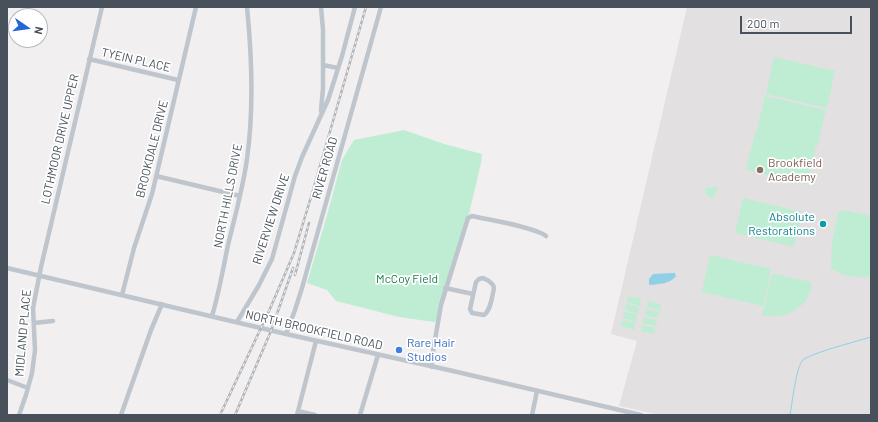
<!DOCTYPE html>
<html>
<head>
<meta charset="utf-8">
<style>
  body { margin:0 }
  #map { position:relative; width:878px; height:422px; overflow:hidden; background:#f1efef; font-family:Barlow,sans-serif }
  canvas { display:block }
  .frame { position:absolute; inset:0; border:8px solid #48515b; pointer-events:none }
  .north { position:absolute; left:8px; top:8px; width:40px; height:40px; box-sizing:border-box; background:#fff; border:1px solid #b6b9bd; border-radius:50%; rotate:103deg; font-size:11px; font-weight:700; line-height:16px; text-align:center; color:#48515b }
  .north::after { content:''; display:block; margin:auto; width:14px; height:18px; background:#2267d8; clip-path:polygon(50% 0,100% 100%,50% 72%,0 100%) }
  .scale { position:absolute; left:740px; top:16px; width:112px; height:18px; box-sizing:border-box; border:2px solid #48515b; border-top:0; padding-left:5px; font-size:12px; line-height:14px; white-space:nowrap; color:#48515b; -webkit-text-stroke:3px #fff; paint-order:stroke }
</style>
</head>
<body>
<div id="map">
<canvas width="878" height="422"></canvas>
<div class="frame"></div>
<div class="north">N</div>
<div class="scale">200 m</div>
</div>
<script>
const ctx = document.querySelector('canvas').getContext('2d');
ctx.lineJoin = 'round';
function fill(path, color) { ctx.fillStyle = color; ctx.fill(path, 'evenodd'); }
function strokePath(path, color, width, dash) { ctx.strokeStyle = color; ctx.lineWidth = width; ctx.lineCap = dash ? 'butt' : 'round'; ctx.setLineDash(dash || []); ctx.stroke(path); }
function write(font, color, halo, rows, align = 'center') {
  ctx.font = font + ' Barlow,sans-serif'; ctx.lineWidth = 3.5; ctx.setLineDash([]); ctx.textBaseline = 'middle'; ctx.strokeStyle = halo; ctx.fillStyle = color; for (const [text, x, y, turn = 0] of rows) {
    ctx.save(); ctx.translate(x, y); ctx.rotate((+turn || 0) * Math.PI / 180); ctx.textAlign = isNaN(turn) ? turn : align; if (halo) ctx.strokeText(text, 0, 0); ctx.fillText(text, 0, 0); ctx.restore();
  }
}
const education = new Path2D(`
  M687 7H871V415H660L619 406 637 341 611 334Z`);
const green = new Path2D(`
  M774 57 835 71 827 108 766 94Z
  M765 96 826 110 817 147 756 133Z
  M404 130 444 144 482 154 481 163 469 214 465 221 437 321 434 322 399 317 336 301 327 290 307 283 326 219 342 160 354 140Z
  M755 133 816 147 807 184 746 170Z
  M717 187 718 188 712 199 706 194 705 188Z
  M743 198 802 212 794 247 735 233Z
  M844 210 871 216V276C857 278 843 277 831 268L832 242 838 213Z
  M710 255 771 269 763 306 702 292Z
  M774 274 811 282C812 288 810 293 807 298 797 314 780 319 762 315L771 276Z
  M628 296 641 299 640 306 627 302Z
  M648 301 661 304 660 310 647 307Z
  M626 304 639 307 638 314 625 310Z
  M646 309 659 312 658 318 645 315Z
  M624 312 637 315 636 322 623 318Z
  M644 317 657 320 656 326 643 323Z
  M622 320 635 323 634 330 621 326Z
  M642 325 655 328 654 334 641 331Z`);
const water = new Path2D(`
  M673 273H675L676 276C670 284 659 284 650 285L649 284V279L653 274Z`);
const stream = new Path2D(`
  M790 415C792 405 796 366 803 360 811 353 858 341 871 337`);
const minor = new Path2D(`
  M89 59 178 80
  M323 65 338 68
  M321 111 323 88V30L321 7
  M156 176 240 196
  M7 268 286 334 453 371 641 415
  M483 278 489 281 493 285 494 288C492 297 491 310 484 315L472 313 470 309 476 282 479 279Z
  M445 288 473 294
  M122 295 134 248 152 194 196 7
  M212 316C219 293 223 269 228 245 235 216 243 188 247 159 254 109 252 57 247 7
  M237 322 259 285 272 259 295 176 302 157 328 100 342 56 355 7
  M34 323 53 321
  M286 334 295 310 302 288 381 7
  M432 367V357L441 305 468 218 472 216C489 220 535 227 546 236
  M7 380 28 388
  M298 411 315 415
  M19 415 26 395 32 373 35 350 33 308 41 267 102 7
  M121 415 151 330 162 304
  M297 415 316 341
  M360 415 378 355
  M532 415 537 391`);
const rail = new Path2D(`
  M295 275 309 223
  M220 415 269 311 294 253 311 197 366 7
  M235 415 271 331 293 268`);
const markers = [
  [760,170,4,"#8d6e63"],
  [823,224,4,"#0f9aa8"],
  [399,350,4,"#3f7fe0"]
];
const streetNames = [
  ["TYEIN PLACE",136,60,13],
  ["LOTHMOOR DRIVE UPPER",60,139,-77],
  ["BROOKDALE DRIVE",152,149,-76],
  ["RIVER ROAD",325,168,-74],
  ["NORTH HILLS DRIVE",228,196,-79],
  ["RIVERVIEW DRIVE",271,219,-72],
  ["NORTH BROOKFIELD ROAD",314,330,13],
  ["MIDLAND PLACE",23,333,-85]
];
const educationNames = [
  ["Brookfield",768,163],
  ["Academy",768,177]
];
const cultureNames = [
  ["Absolute",815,217],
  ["Restorations",815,231]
];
const parkNames = [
  ["McCoy Field",407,279]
];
const shopNames = [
  ["Rare Hair",407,343],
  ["Studios",407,357]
];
fill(education, '#e2e0e0');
fill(green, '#bfedd3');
fill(water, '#8fd0e7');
strokePath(stream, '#8fd0e7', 1);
strokePath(minor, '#bec5cd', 4.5);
strokePath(rail, '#b1b4b9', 2.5);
strokePath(rail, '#fff', 1, [3]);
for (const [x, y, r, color] of markers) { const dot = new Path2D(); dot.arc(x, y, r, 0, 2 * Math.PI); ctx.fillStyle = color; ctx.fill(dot); strokePath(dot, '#fff', 1.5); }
write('12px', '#48515b', '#fff', streetNames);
write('12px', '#785e54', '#fff', educationNames, 'left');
write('12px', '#0d838f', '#fff', cultureNames, 'right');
write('12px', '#1c7950', '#fff', parkNames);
write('12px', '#366cbe', '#fff', shopNames, 'left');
</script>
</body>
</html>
